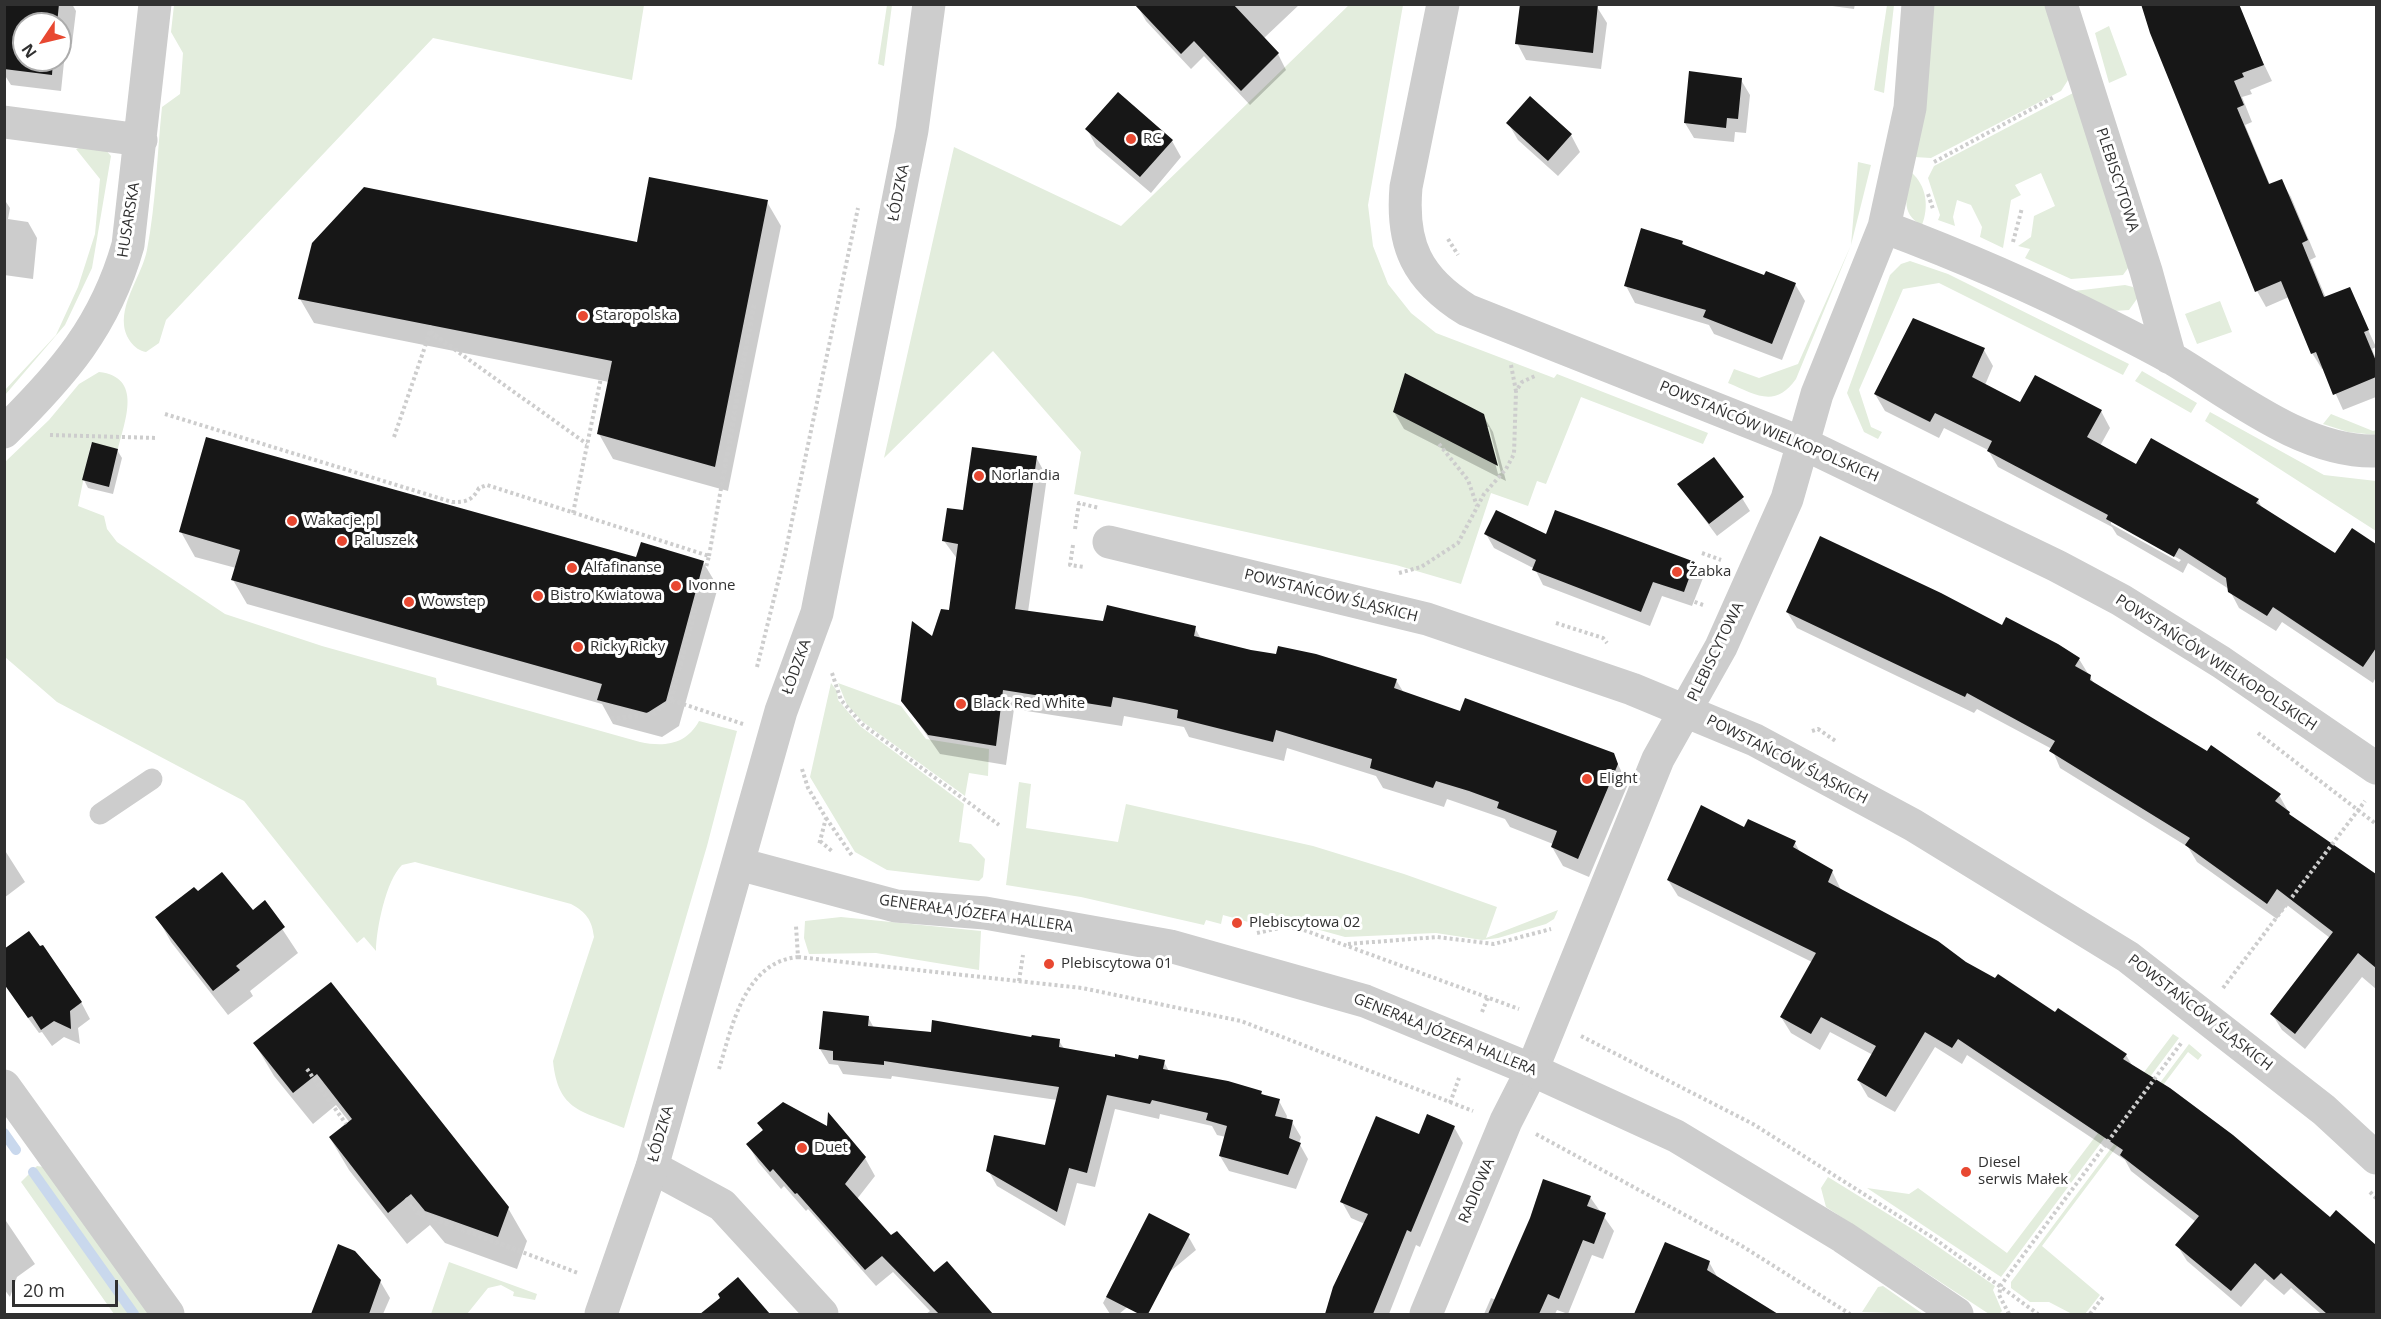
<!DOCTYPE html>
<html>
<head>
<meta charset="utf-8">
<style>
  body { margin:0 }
  #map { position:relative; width:2381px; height:1319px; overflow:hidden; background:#fff; font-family:"Open Sans",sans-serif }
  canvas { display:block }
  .frame { position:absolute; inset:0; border:6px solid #303030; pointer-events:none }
  .north { position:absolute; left:12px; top:12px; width:60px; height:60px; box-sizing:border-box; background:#fff; border:2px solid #acacac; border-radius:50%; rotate:235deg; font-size:16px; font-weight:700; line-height:24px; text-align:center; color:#303030 }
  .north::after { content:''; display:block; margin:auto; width:21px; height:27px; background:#e84831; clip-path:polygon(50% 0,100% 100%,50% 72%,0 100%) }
  .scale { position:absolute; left:12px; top:1280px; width:106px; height:27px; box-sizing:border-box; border:3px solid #303030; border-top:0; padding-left:8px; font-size:18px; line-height:21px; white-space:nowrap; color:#303030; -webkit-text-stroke:4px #fff; paint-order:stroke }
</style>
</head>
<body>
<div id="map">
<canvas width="2381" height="1319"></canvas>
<div class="frame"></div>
<div class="north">N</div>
<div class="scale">20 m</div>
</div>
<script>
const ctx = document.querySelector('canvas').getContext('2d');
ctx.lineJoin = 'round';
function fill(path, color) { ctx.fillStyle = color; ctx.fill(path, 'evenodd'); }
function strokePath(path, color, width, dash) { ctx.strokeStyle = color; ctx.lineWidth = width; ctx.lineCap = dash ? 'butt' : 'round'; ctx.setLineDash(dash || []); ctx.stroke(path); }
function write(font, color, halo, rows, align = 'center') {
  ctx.font = font + ' "Open Sans",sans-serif'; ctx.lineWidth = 6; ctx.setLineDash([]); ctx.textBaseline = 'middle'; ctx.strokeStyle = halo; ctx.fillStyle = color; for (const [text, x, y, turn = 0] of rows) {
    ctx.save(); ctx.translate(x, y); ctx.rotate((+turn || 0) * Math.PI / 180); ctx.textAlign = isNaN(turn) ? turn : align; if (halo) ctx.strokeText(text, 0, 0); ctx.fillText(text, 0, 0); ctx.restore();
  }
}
const green = new Path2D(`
  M1350 4 1403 5 1368 205 1373 246 1388 284 1411 313 1436 333 1554 378 1557 374 1708 433 1703 444 1581 397 1546 484 1537 481 1528 506 1491 493 1461 584 1396 565 1074 494 1081 452 993 351 884 458 954 147 1121 226Z
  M174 5V4L644 5 632 80 433 38 166 320 159 343 146 352C134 350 125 337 124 325 122 299 142 275 147 250 156 204 157 154 162 107L180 94 183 53 171 32Z
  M887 5H892L884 66 878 64Z
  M1887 5H1894L1884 93 1874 90Z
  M1934 5H2046L2070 77 2061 91 1931 158 1914 157Z
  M2109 26 2127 75 2109 83 2095 33Z
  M2075 92 2131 264 2123 275 2071 279 2025 258 2030 249 2018 246 2031 237 2034 216 2055 206 2041 173 2015 185 2021 195 2011 200 2003 248 1980 237 1982 227 1971 205 1957 200 1953 217 1955 226 1938 220 1940 215 1928 178 1934 166Z
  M88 145 105 149 111 156 92 268 65 325 5 395V390L56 335 78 287 95 234 100 179 76 149Z
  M1858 162 1871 165 1851 245 1796 379C1775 409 1755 394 1728 383L1734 369 1759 378 1798 364 1851 245Z
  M1911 172C1927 186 1929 207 1922 225 1899 214 1907 193 1911 172Z
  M1910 261 1948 274 2129 364 2123 375 1939 283 1903 289 1859 390 1871 427 1882 432 1878 439 1864 432 1847 393 1890 275 1901 264Z
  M2125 285 2133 287 2139 296 2129 310 2114 311 2074 291Z
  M2220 301 2232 332 2197 344 2185 314Z
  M2142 371 2197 403 2191 413 2135 381Z
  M99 372C143 377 125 420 118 449L91 443 78 506 104 516 107 529 117 542 225 614 322 646 436 678 437 685 640 742C664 747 686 745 699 721L737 731 707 846 624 1128C583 1111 558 1112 553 1061L594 937C592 920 586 912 571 904L415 862 402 865C386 880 376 930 376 951L364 937 357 943 244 801 57 702 5 657V462L49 420 79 384Z
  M2210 412 2324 475 2376 481V531L2205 421Z
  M2331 414 2373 431 2376 430V435L2348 432 2323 424Z
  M831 683 837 691 838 700 860 726 964 804 959 842 971 844 985 859 983 877 979 881 887 870 855 852 810 777Z
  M838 683 901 706 926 739 989 749 988 776 969 773 965 796 863 722 847 705Z
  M1019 782 1031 784 1026 828 1118 842 1126 804 1313 846 1404 874 1497 907 1486 938 1558 910 1554 919 1546 924 1498 938 1482 940 1436 933 1345 937 1262 914 1259 925 1223 915 1221 924 1206 920 1204 925 1081 897 1006 885Z
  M841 917 981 931 979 970 876 953 809 954 804 938 805 921Z
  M2173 1034 2179 1038 2001 1277 1867 1188 1909 1194 1918 1188 2007 1253Z
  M2189 1044 2202 1055 2198 1060 2188 1052 2042 1246 2100 1295 2085 1314H2072L2049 1302H2030L2011 1288V1282Z
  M37 1166 44 1167 149 1314H114L21 1182Z
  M1828 1177 1917 1232 1995 1286 1993 1290 2002 1311 1999 1314H1989L1826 1207 1821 1188Z
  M449 1262 537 1294 535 1300 513 1296 514 1292 501 1285 488 1288 467 1314H431Z
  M1883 1286 1923 1314 1862 1312 1878 1287Z`);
const shadow = new Path2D(`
  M4 4H72L76 11 72 44 66 43 61 91 11 85 4 74ZM24 24H60V60H24Z
  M1300 4 1263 39 1278 54 1286 70 1250 105 1204 56 1191 69 1146 21 1137 5Z
  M1818 4H1855L1854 9Z
  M1597 7 1607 23 1601 69 1526 60 1517 43Z
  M2248 31 2272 81 2250 90 2252 94 2242 97 2252 122 2245 125 2270 185 2281 181 2291 197 2316 257 2310 260 2326 298 2349 289 2376 347 2372 349 2376 359V397L2343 410 2324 368 2322 369 2312 353 2289 297 2266 307 2257 291 2151 33Z
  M1691 73 1741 80 1750 95 1746 133 1735 132 1734 142 1694 138 1685 123Z
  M1508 123 1571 135 1580 152 1558 176 1518 140Z
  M1087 129 1172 141 1181 157 1151 193 1096 146Z
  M4 199 10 208 8 219 28 222 37 238 33 279 4 275Z
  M767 202 781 226 728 491 613 459 599 434 609 382 314 323 300 299 638 244Z
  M1682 242 1685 247 1765 277 1795 284 1805 301 1782 360 1714 334 1709 325 1635 303 1626 286Z
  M1984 350 1993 366 1985 385 2021 404 2101 411 2110 428 2100 446 2137 466 2258 500 2262 508 2376 581V677L2373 683 2282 622 2276 631 2239 608 2229 589 2188 563 2183 573 2117 535 2112 527 1998 467 1988 450 1944 428 1939 438 1885 411 1875 394ZM2111 520 2181 560 2179 562 2111 524Z
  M1394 412 1483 415 1493 432 1506 481 1404 429ZM1486 427H1489L1501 473 1498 474Z
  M117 450 122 458 113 494 88 488 84 480Z
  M1036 457 1047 477 1028 612 1105 623 1195 628 1201 639 1250 652 1396 680 1404 693 1461 713 1613 755 1628 784 1589 877 1563 866 1552 847 1553 844 1510 827 1505 819 1447 799 1444 807 1383 788 1376 776 1287 748 1284 761 1189 737 1184 727 1157 722 1124 716 1122 726 1014 709 1006 765 940 754 903 701 933 638 950 611 958 560 944 541 964 512Z
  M1679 485 1742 498 1750 511 1717 536Z
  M181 532 703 562 718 587 679 726 662 737 613 724 602 704 247 604 233 580 236 568 195 557Z
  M1486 534 1547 536 1694 563 1703 578 1692 606 1662 596 1650 626 1543 585 1535 569 1494 548Z
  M1787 612 2002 627 2079 659 2095 685 2279 795 2292 818 2376 876V989L2362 977 2305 1049 2282 1030 2272 1014 2330 938 2287 905 2277 919 2197 862 2188 847 2060 768 2052 749 1977 709 1974 713 1797 628Z
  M1745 829 1795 843 1801 854 1832 871 1841 890 2055 1014 2058 1010 2126 1055 2133 1067 2330 1219 2361 1233 2376 1247V1314H2321L2291 1288 2284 1295 2265 1279 2241 1307 2187 1261 2177 1245 2196 1222 2131 1171 2125 1160 1967 1055 1962 1064 1935 1047 1895 1112 1868 1097 1858 1080 1873 1055 1830 1032 1820 1050 1791 1033 1781 1017 1812 962 1678 896 1668 880Z
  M4 849 25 882 4 898Z
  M198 893 252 912 265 903 298 953 250 991 253 996 228 1015 171 942 157 917Z
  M331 984 508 1208 527 1241 517 1269 445 1243 430 1225 407 1244 349 1170 330 1138 350 1123 336 1105 313 1124 274 1076 255 1044Z
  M81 1002 90 1019 78 1028 80 1044 64 1037 52 1046 42 1032 39 1033 20 1007Z
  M868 1017 874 1028 1059 1041 1065 1050 1139 1061 1164 1062 1169 1071 1261 1092 1264 1096 1279 1101 1287 1116 1286 1120 1292 1122 1301 1137 1299 1143 1308 1159 1296 1189 1229 1171 1220 1156 1226 1137 1217 1135 1212 1126 1160 1114 1159 1119 1115 1109 1095 1187 1077 1183 1065 1226 997 1186 988 1170 1046 1147 1057 1100 892 1076 891 1079 843 1074 838 1065 829 1064 820 1049Z
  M830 1115 865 1158 875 1176 857 1199 891 1238 934 1274 946 1263 991 1314H926L930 1311 893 1272 876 1286 808 1209 806 1211 784 1186 781 1189 758 1162 748 1144 763 1131 759 1123 829 1129Z
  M1454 1127 1463 1143 1420 1247 1416 1245 1389 1314H1331L1333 1312 1328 1304 1365 1224 1351 1218 1342 1202 1420 1136Z
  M1590 1197 1614 1231 1603 1259 1592 1255 1568 1314 1557 1310 1555 1314H1484L1491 1298 1496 1300Z
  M1150 1215 1187 1234 1196 1250 1119 1314H1110L1103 1303Z
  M4 1218 35 1264 17 1277 10 1297 4 1289Z
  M338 1246 380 1281 390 1298 383 1314H312Z
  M1709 1262 1719 1280 1763 1314H1641L1638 1309Z
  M738 1279 768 1314H712L709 1309Z`);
const stream = new Path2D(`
  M4 1133 16 1150
  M33 1172 134 1314`);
const building = new Path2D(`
  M4 4H59L57 24H24V60H53L52 75 4 69Z
  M1134 4H1233L1279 53 1241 91 1194 41 1181 54Z
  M1520 4H1598L1593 53 1515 44Z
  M2141 4H2239L2264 65 2242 73 2244 77 2234 81 2244 105 2237 108 2269 184 2282 179 2308 240 2302 243 2324 297 2350 287 2369 330 2364 332 2376 361V377L2333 395 2316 352 2311 354 2281 281 2255 292 2150 33Z
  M1689 71 1742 78 1738 119 1727 118 1726 128 1684 123Z
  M1118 92 1173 140 1140 177 1085 129Z
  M1530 96 1572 134 1548 161 1506 123Z
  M649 177 768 200 715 467 597 434 612 361 298 299 312 243 364 187 637 242Z
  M1641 228 1683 241 1682 244 1764 275 1766 271 1796 283 1772 344 1703 317 1706 310 1624 286Z
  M1913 318 1985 348 1972 377 2020 402 2035 375 2102 410 2087 437 2136 464 2151 438 2259 499 2256 503 2335 553 2352 528 2376 544V648L2363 667 2273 607 2267 616 2228 592 2226 578 2179 548 2174 557 2106 519 2108 515 1987 451 1992 441 1935 413 1930 422 1874 394Z
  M1405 373 1484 414 1498 466 1393 412Z
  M206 437 636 557 641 542 704 561 666 701 647 713 597 700 602 684 231 580 240 550 179 532Z
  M92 442 118 449 109 487 82 480Z
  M972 447 1037 456 1015 609 1103 621 1107 605 1196 626 1194 636 1251 650 1276 654 1278 646 1316 654 1397 679 1394 688 1460 711 1465 698 1614 753 1618 764 1578 859 1551 847 1557 831 1497 808 1499 802 1469 791 1436 781 1433 788 1370 768 1372 759 1276 730 1273 742 1177 718 1178 710 1145 703 1113 697 1111 707 1003 690 996 746 928 735 901 701 912 621 932 636 941 609 949 610 958 544 942 541 947 508 963 510Z
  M1714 457 1744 497 1709 524 1677 484Z
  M1496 510 1546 534 1555 510 1695 562 1684 592 1653 582 1641 612 1532 570 1536 560 1484 534Z
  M1820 536 1941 593 2002 625 2006 617 2058 644 2080 658 2075 666 2091 675 2090 680 2207 751 2211 745 2281 794 2275 801 2290 812 2289 814 2376 874V968L2358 953 2295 1034 2270 1014 2333 932 2277 889 2267 904 2185 845 2190 838 2049 751 2055 741 1967 693 1965 697 1786 612Z
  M1701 805 1744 827 1748 819 1796 841 1793 847 1833 870 1828 882 1938 941 1966 962 1995 978 1998 974 2055 1012 2058 1008 2127 1054 2123 1059 2170 1088 2233 1135 2330 1217 2336 1210 2376 1245V1314H2327L2281 1273 2274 1280 2255 1263 2231 1291 2175 1245 2199 1216 2120 1155 2123 1150 1958 1039 1952 1048 1925 1032 1886 1097 1857 1080 1876 1046 1821 1017 1811 1034 1780 1017 1816 953 1667 880Z
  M222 872 253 910 265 900 285 927 236 966 240 970 213 991 155 917 194 887 198 891Z
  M29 931 40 946 43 945 82 1002 70 1011 71 1029 54 1021 41 1030 32 1016 28 1018 4 984V949Z
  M331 982 509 1207 498 1237 425 1211 411 1194 388 1213 329 1137 352 1119 317 1074 293 1093 253 1043Z
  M823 1011 869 1016 868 1026 931 1032 932 1020 1031 1037 1032 1035 1060 1039 1059 1047 1115 1057V1054L1138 1059 1139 1055 1165 1060 1163 1069 1228 1081 1262 1091 1261 1094 1280 1099 1275 1116 1293 1120 1289 1138 1301 1143 1288 1175 1219 1156 1227 1126 1206 1120 1208 1113 1152 1100 1150 1104 1107 1095 1087 1173 1069 1168 1057 1212 986 1171 994 1135 1045 1145 1059 1087 884 1061V1065L833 1060V1051L819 1049Z
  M783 1102 827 1126 828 1112 866 1157 845 1184 891 1235 897 1231 934 1272 947 1261 993 1314H939L882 1256 865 1270 797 1193 795 1194 773 1169 770 1172 746 1144 763 1130 757 1123Z
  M1427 1114 1455 1126 1411 1232 1407 1230 1373 1314H1325L1333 1287 1368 1214 1340 1202 1376 1116 1419 1134Z
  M1543 1179 1591 1196 1587 1206 1606 1213 1594 1244 1583 1240 1559 1299 1548 1294 1539 1314H1488L1530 1218Z
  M1149 1213 1190 1234 1148 1314H1139L1106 1297Z
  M1665 1242 1710 1261 1707 1270 1778 1314H1634Z
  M338 1244 355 1251 381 1280 369 1314H311Z
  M738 1277 770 1314H700L720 1298 718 1294Z`);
const path = new Path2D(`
  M1934 162 2054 97
  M1928 194 1933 209
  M1448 239 1458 255
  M2013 242 2022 208
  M432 326 430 332 587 444
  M1511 365 1516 391 1522 382 1535 376
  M165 414 452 502C466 502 472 501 479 488L487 485 709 556 671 700
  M50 435 157 438
  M394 437 430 332
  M1439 444 1468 480 1477 506
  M573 513 603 368
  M1075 529 1079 503 1099 508
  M1073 545 1070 565 1084 567
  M1702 553 1721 560
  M709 556 754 303
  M1399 573 1421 567 1458 543 1484 494 1506 469 1514 454 1516 391
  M1658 585 1659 589 1703 605
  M1556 623 1603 638 1607 643
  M757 667 785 554 858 208
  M832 673 841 700 862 724 999 825
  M611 719 653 714 671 700 743 724
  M1812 731 1818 729 1837 742
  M2258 733 2376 824
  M802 769 808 788 826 818 819 845
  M826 818 853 857
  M820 841 833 852
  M1257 933 1284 927 1301 929 1519 1009
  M1348 944 1437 937 1494 944 1551 929
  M798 957 1082 988 1241 1021 1473 1111
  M1019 981 1023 955
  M2223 988 2365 801
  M1482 1012 1488 997
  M1581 1036 1753 1124 1935 1239 2038 1314
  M307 1069 346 1124
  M719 1069C732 1027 744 962 798 957L796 926
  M1450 1103 1459 1078
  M1536 1134 1742 1246 1850 1314
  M2370 1192 2376 1198
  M406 1198 418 1213 578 1273
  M2009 1314 1999 1295 2001 1285 2182 1042
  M2090 1314 2103 1297`);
const service = new Path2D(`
  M100 814 152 779`);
const minor = new Path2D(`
  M1443 4 1406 187C1401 245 1417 279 1467 310L1802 443 2057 566 2121 600 2221 662 2376 768
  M2061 4 2146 271 2170 358
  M4 122 141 140
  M1884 227C1959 255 2035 288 2106 324 2128 335 2150 346 2171 358 2232 394 2303 453 2376 451
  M4 432C63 374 105 326 128 245L155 4
  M1109 542 1427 619 1632 689 1755 740 1913 825 2128 957 2324 1110 2376 1158
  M4 1086 168 1314
  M652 1167 722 1205 822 1314
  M1426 1314 1506 1121 1532 1070 1658 759 1721 647 1787 499 1817 394 1884 227 1910 108 1918 4`);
const tertiary = new Path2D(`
  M739 864 896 906 985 913 1170 946 1365 1001 1532 1070 1676 1136 1843 1237 1957 1314
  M601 1314 652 1167 781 711 817 613 912 130 929 4`);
const markers = [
  [1131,139,6,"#e84831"],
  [583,316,6,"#e84831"],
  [979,476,6,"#e84831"],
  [292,521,6,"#e84831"],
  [342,541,6,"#e84831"],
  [572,568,6,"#e84831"],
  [1677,572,6,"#e84831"],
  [676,586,6,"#e84831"],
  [538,596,6,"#e84831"],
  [409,602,6,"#e84831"],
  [578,647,6,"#e84831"],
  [961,704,6,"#e84831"],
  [1587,779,6,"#e84831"],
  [1237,923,6,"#e84831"],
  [1049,964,6,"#e84831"],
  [802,1148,6,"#e84831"],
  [1966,1172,6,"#e84831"]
];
const poiNames = [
  ["RC",1143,139],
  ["Staropolska",595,316],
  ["Norlandia",991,476],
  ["Wakacje.pl",304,521],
  ["Paluszek",354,541],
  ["Alfafinanse",584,568],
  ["Żabka",1689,572],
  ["Ivonne",688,586],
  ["Bistro Kwiatowa",550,596],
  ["Wowstep",421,602],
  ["Ricky Ricky",590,647],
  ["Black Red White",973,704],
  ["Elight",1599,779],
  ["Plebiscytowa 02",1249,923],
  ["Plebiscytowa 01",1061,964],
  ["Duet",814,1148],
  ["Diesel",1978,1163],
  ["serwis Małek",1978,1180]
];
const streetNames = [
  ["PLEBISCYTOWA",2117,180,72],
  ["ŁÓDZKA",899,193,-79],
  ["HUSARSKA",129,220,-81],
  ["POWSTAŃCÓW WIELKOPOLSKICH",1769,432,23],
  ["POWSTAŃCÓW ŚLĄSKICH",1331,596,14],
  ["PLEBISCYTOWA",1716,652,-64],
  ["POWSTAŃCÓW WIELKOPOLSKICH",2216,663,33],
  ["ŁÓDZKA",797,667,-70],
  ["POWSTAŃCÓW ŚLĄSKICH",1787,760,27],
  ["GENERAŁA JÓZEFA HALLERA",976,914,8],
  ["POWSTAŃCÓW ŚLĄSKICH",2200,1013,38],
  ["GENERAŁA JÓZEFA HALLERA",1445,1035,22],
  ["ŁÓDZKA",661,1134,-74],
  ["RADIOWA",1477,1191,-67]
];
fill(green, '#e3eddd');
fill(shadow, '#0003');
strokePath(stream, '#c9d8ed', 10);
fill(building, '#171717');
strokePath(path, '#cdcdcd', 4, [3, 3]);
strokePath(service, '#cdcdcd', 21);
strokePath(minor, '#cdcdcd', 33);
strokePath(tertiary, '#cdcdcd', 33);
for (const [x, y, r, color] of markers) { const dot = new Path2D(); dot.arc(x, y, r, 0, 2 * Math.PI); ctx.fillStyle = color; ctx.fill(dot); strokePath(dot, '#fff', 2); }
write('15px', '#303030', '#fff', poiNames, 'left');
write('15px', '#303030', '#fff', streetNames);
</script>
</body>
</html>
